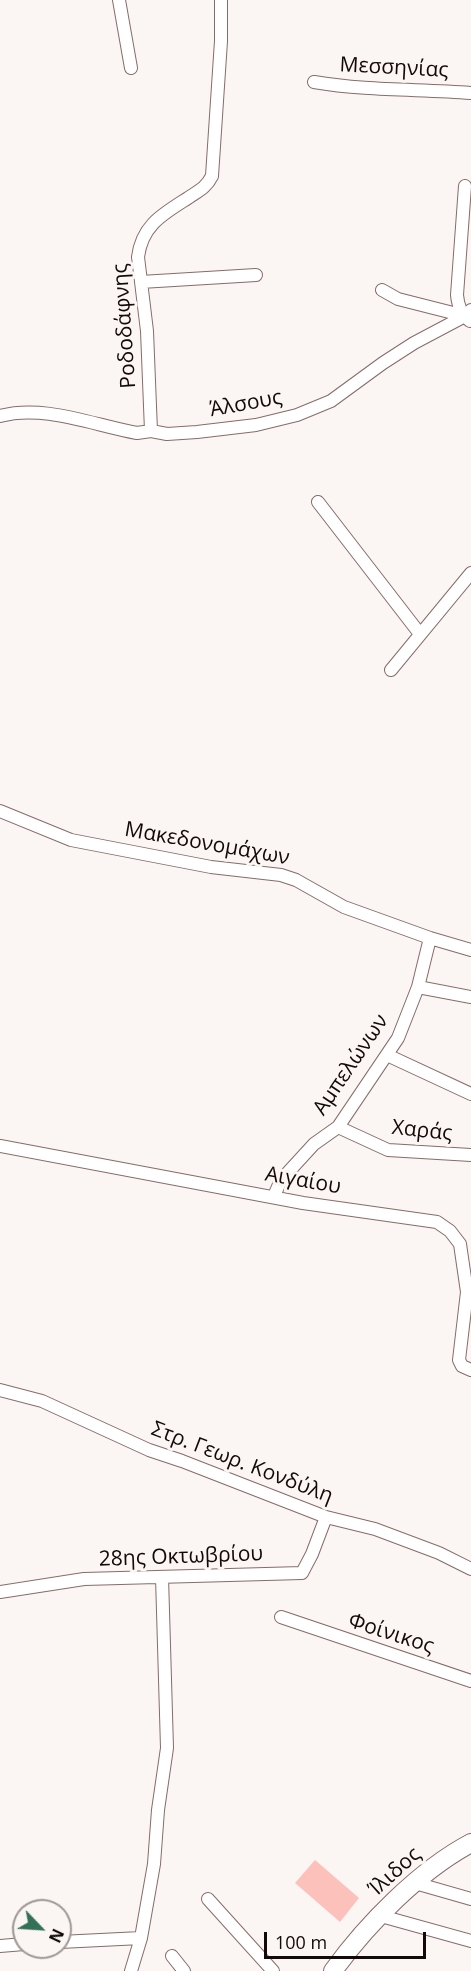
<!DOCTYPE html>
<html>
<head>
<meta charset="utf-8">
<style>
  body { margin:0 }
  #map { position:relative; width:471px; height:1971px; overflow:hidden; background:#fbf5f4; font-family:"Open Sans",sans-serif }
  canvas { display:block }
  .north { position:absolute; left:12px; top:1899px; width:60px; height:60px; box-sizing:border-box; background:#fbf5f4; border:2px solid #9e9796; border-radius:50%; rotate:115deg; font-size:16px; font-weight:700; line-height:24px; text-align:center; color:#130909 }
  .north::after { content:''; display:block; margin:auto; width:21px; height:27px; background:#346f5a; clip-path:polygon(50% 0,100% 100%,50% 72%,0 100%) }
  .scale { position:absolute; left:264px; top:1932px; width:162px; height:27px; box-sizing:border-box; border:3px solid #130909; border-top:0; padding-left:8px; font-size:18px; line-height:21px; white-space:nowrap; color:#130909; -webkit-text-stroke:4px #fbf5f4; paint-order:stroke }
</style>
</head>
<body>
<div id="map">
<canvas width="471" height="1971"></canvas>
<div class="north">N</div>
<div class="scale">100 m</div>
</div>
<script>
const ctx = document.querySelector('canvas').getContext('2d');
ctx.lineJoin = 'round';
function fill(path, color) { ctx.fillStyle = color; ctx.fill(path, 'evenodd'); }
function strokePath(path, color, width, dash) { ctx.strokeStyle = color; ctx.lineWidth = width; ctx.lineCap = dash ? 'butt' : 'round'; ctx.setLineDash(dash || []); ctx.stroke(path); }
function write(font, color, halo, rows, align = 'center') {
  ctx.font = font + ' "Open Sans",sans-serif'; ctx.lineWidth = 6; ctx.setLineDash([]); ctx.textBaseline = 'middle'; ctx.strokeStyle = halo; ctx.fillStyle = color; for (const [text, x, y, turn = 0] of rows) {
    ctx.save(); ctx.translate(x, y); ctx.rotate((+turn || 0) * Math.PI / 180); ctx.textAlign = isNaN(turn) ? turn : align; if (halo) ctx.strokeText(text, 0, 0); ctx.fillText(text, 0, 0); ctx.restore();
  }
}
const green = new Path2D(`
  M315 1860 359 1898 340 1922 295 1883Z`);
const street = new Path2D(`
  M119 0 131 68
  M314 82C366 91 419 89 471 93
  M465 186 457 295C458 306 461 314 470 321
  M141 282 256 275
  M382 290 398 299 465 316
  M0 416C43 404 93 425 137 433L151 431 167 434 197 432 256 425 297 415 331 401 383 363 414 343 465 316 471 310
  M151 431 147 331 138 257C142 225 163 214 188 198 198 191 206 188 212 176L221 41V0
  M318 502 420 634
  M391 670 471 573
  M0 811 71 840 211 867 281 875 296 880 344 907 430 938 471 950
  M418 987 471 997
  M387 1055 471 1094
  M338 1127 388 1150 471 1155
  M0 1146 303 1203 437 1222 450 1231 460 1244 467 1292 459 1360 462 1366 471 1370
  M274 1196 281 1180 314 1144 338 1127 398 1038 418 987 430 938
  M0 1390 42 1401 149 1450 182 1461 326 1517 375 1529 439 1553 471 1569
  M0 1592 84 1579 302 1573 312 1554 326 1517
  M281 1617 471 1681
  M415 1883 471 1899
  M208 1899 273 1971
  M381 1916 471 1941
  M60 1942 141 1938
  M0 1946 24 1944
  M172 1956 184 1971
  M131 1971 141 1938 154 1864 158 1810 167 1748 162 1577`);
const secondary = new Path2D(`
  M333 1971C367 1924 420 1870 471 1843`);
const streetNames = [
  ["Μεσσηνίας",394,68,3],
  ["Ροδοδάφνης",125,326,-94],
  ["Άλσους",246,404,-10],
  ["Μακεδονομάχων",207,844,10],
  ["Αμπελώνων",351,1065,-56],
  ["Χαράς",422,1131,6],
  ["Αιγαίου",303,1181,10],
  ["Στρ. Γεωρ. Κονδύλη",242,1463,21],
  ["28ης Οκτωβρίου",181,1557,-2],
  ["Φοίνικος",391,1634,18],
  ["Ίλιδος",395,1872,-42]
];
fill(green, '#fdc1bb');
strokePath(street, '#866c69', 14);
strokePath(secondary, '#866c69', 20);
strokePath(street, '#fff', 12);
strokePath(secondary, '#fff', 18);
write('21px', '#130909', '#fbf5f4', streetNames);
</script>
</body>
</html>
